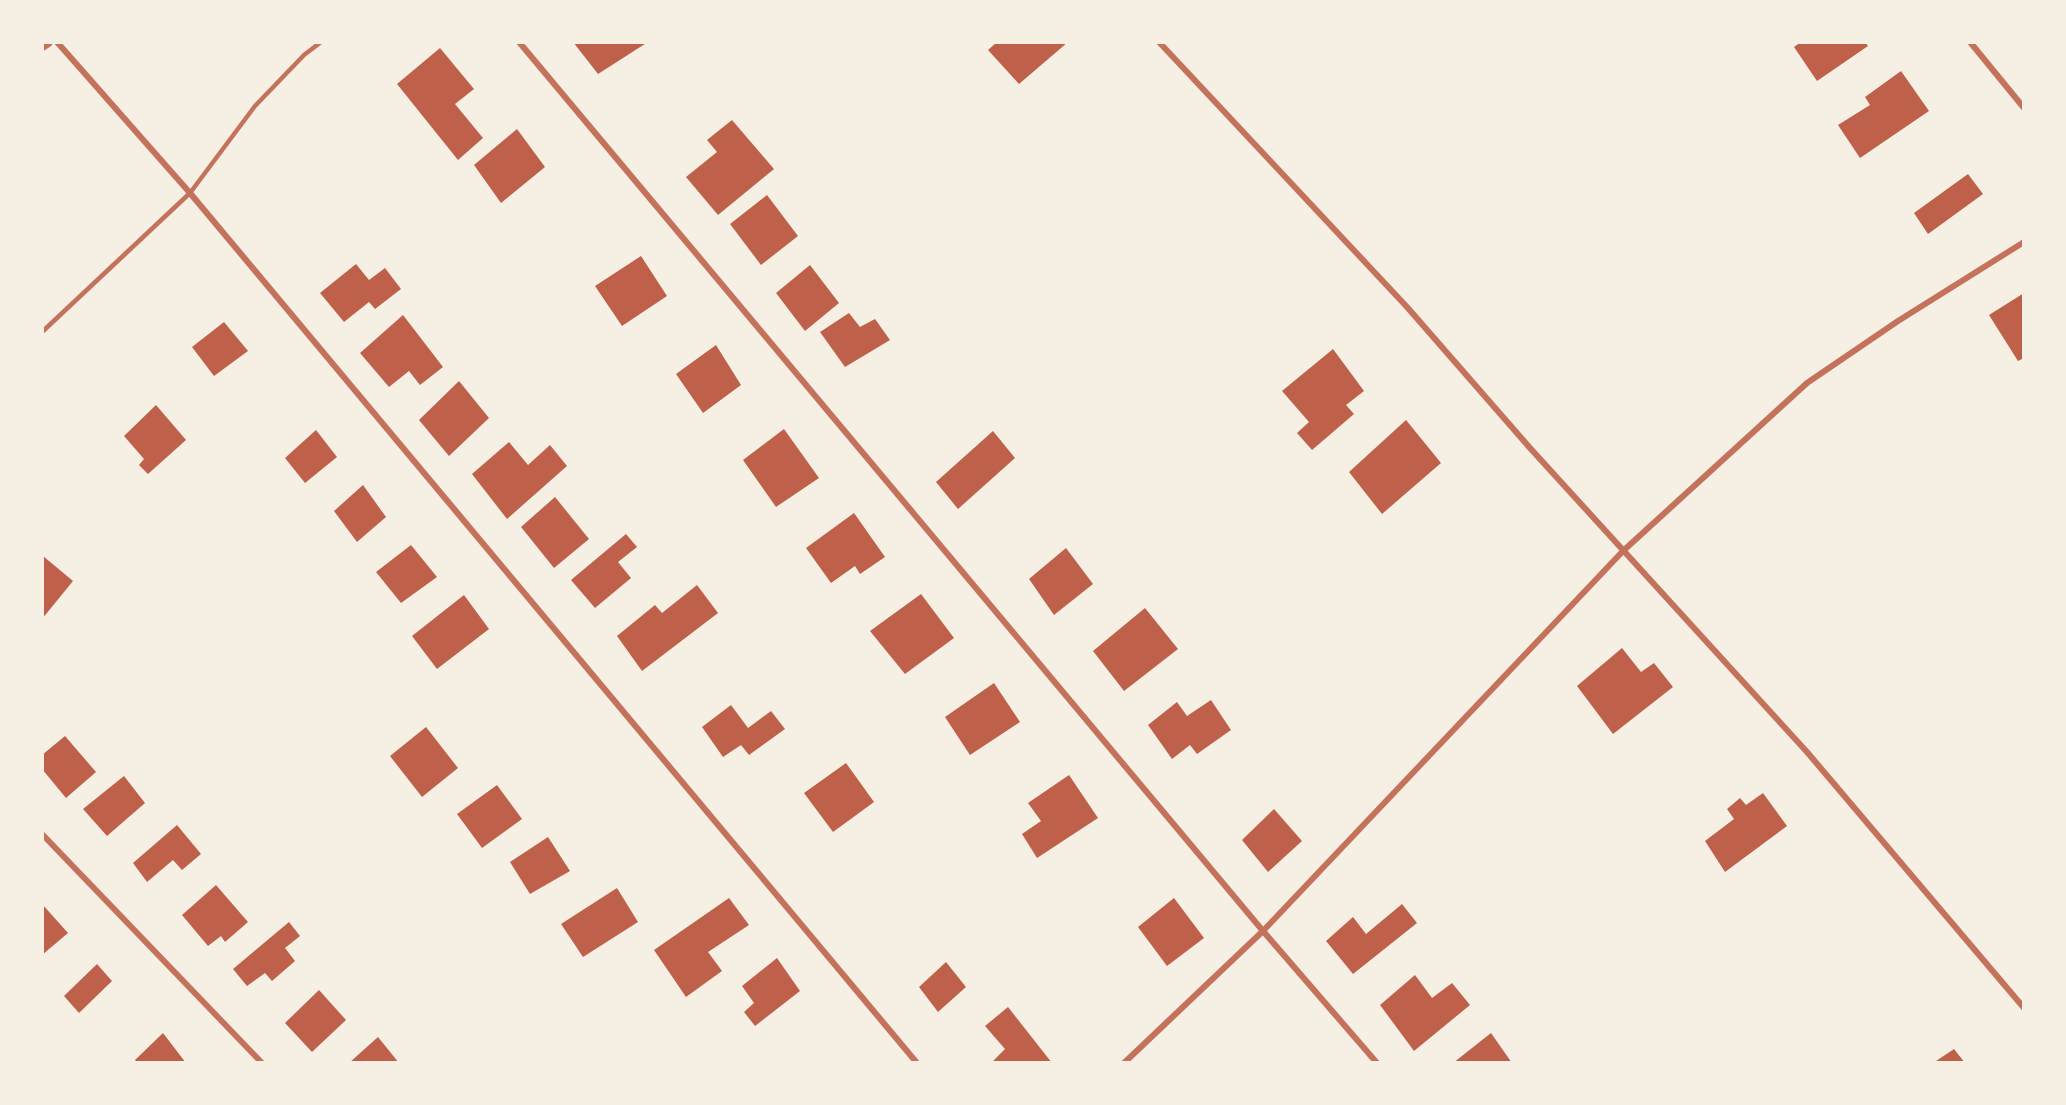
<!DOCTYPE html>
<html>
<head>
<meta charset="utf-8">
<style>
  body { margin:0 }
  #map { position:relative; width:2066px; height:1105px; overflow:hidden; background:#f6efe4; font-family:"Alegreya Sans",sans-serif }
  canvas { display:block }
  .frame { position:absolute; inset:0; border:44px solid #f6efe4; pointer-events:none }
</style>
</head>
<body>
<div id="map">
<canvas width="2066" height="1105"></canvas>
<div class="frame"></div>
</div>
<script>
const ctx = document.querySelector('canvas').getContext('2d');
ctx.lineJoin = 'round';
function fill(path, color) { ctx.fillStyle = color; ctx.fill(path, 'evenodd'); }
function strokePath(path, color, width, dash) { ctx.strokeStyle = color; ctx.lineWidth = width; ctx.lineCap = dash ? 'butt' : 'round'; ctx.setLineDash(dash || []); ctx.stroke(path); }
const building = new Path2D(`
  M573 42H648L598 74Z
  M997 42H1068L1019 84 988 50Z
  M1801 42H1865L1868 46 1817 81 1794 47Z
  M440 48 474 89 455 104 483 138 458 160 397 84Z
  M1901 71 1929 111 1860 158 1838 125 1870 105 1865 97Z
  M732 120 774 169 718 215 686 177 717 152 707 140Z
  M517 129 545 167 501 203 474 165Z
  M1968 174 1983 194 1928 234 1914 213Z
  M767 195 798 236 761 265 730 224Z
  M641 256 667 296 622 326 595 286Z
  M356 264 369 280 385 268 401 289 375 309 369 302 344 322 320 293Z
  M810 265 839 303 805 331 776 293Z
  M2024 293V358L2018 361 1989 315Z
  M849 313 860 327 875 319 890 340 845 367 820 332Z
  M403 315 443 367 420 385 409 371 389 387 360 353Z
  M224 322 248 351 214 376 192 347Z
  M716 345 741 385 703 413 676 374Z
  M1333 349 1364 391 1346 405 1354 414 1312 450 1297 433 1309 422 1282 391Z
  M459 381 489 418 449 456 419 420Z
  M156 405 186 440 148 474 139 465 144 459 124 436Z
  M1406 420 1441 463 1382 514 1349 472Z
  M784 429 819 478 776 507 743 460Z
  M316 430 337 457 305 483 285 458Z
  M993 431 1015 458 958 509 936 482Z
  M509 442 528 465 550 445 567 466 507 519 472 474Z
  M363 485 386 517 357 542 334 511Z
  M555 497 589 539 554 568 521 527Z
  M854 513 885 557 860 574 855 566 831 583 806 548Z
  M626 534 637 547 618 562 631 578 595 608 571 580Z
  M411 545 437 577 401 603 376 572Z
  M1066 548 1093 584 1054 615 1029 579Z
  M43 556 73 581 42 619V557Z
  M697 585 718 613 642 671 617 636 655 605 662 613Z
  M921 594 954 638 905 674 870 631Z
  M464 595 489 629 437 669 412 636Z
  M1145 608 1178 649 1124 691 1093 651Z
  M1622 648 1641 672 1654 663 1673 687 1613 734 1577 686Z
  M994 683 1020 722 970 755 945 717Z
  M1211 700 1231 730 1197 754 1190 745 1172 759 1148 725 1177 702 1187 716Z
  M731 705 748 728 771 711 785 729 749 755 741 745 723 757 702 727Z
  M426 727 458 768 422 797 390 756Z
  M65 736 96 772 66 798 42 769V755Z
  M846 763 874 802 833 832 804 793Z
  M1069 775 1098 818 1037 858 1022 834 1041 821 1028 803Z
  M124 776 145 803 107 836 83 809Z
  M497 785 522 819 482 848 457 814Z
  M1763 793 1787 826 1725 872 1705 841 1734 819 1727 809 1740 798 1746 805Z
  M1274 809 1302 841 1268 872 1242 840Z
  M177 825 201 854 182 870 173 860 147 882 133 863Z
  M548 837 570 871 530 894 510 862Z
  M216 885 248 922 225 942 221 936 208 946 182 915Z
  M617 888 638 922 583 957 561 924Z
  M729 898 749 925 708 952 722 971 686 997 654 950Z
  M1174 898 1204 938 1167 966 1138 927Z
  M42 904 68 933 42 955Z
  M1402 904 1417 923 1353 974 1326 941 1353 917 1366 934Z
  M289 922 300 936 285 948 295 961 272 981 265 973 247 986 233 969Z
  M777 958 800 991 755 1026 744 1012 754 1003 742 986Z
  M946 962 966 987 938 1012 919 987Z
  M97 964 112 981 79 1013 64 996Z
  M1415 975 1432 998 1452 983 1470 1005 1414 1051 1380 1005Z
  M319 990 346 1020 312 1052 285 1023Z
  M1008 1007 1052 1063H991L1005 1049 985 1026Z
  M163 1033 186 1063H137L135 1060Z
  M1491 1033 1512 1063H1453Z
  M378 1037 399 1063H349Z
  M1954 1049 1965 1063H1933Z`);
const service = new Path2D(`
  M42 332 190 193 255 106 304 55 321 42`);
const minor = new Path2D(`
  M57 42 190 193 917 1063
  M519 42 1263 931 1377 1063
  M1159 42 1407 307 1530 448 1807 752 2024 1008
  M1970 42 2024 108
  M42 834 262 1063
  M1124 1063 1263 931 1623 551 1807 383 1898 321 2024 242`);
const tertiary = new Path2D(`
  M42 46 48 42`);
fill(building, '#bf614a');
strokePath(service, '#c5725c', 4.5);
strokePath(minor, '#c5725c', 6);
strokePath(tertiary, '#c5725c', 10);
</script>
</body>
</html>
